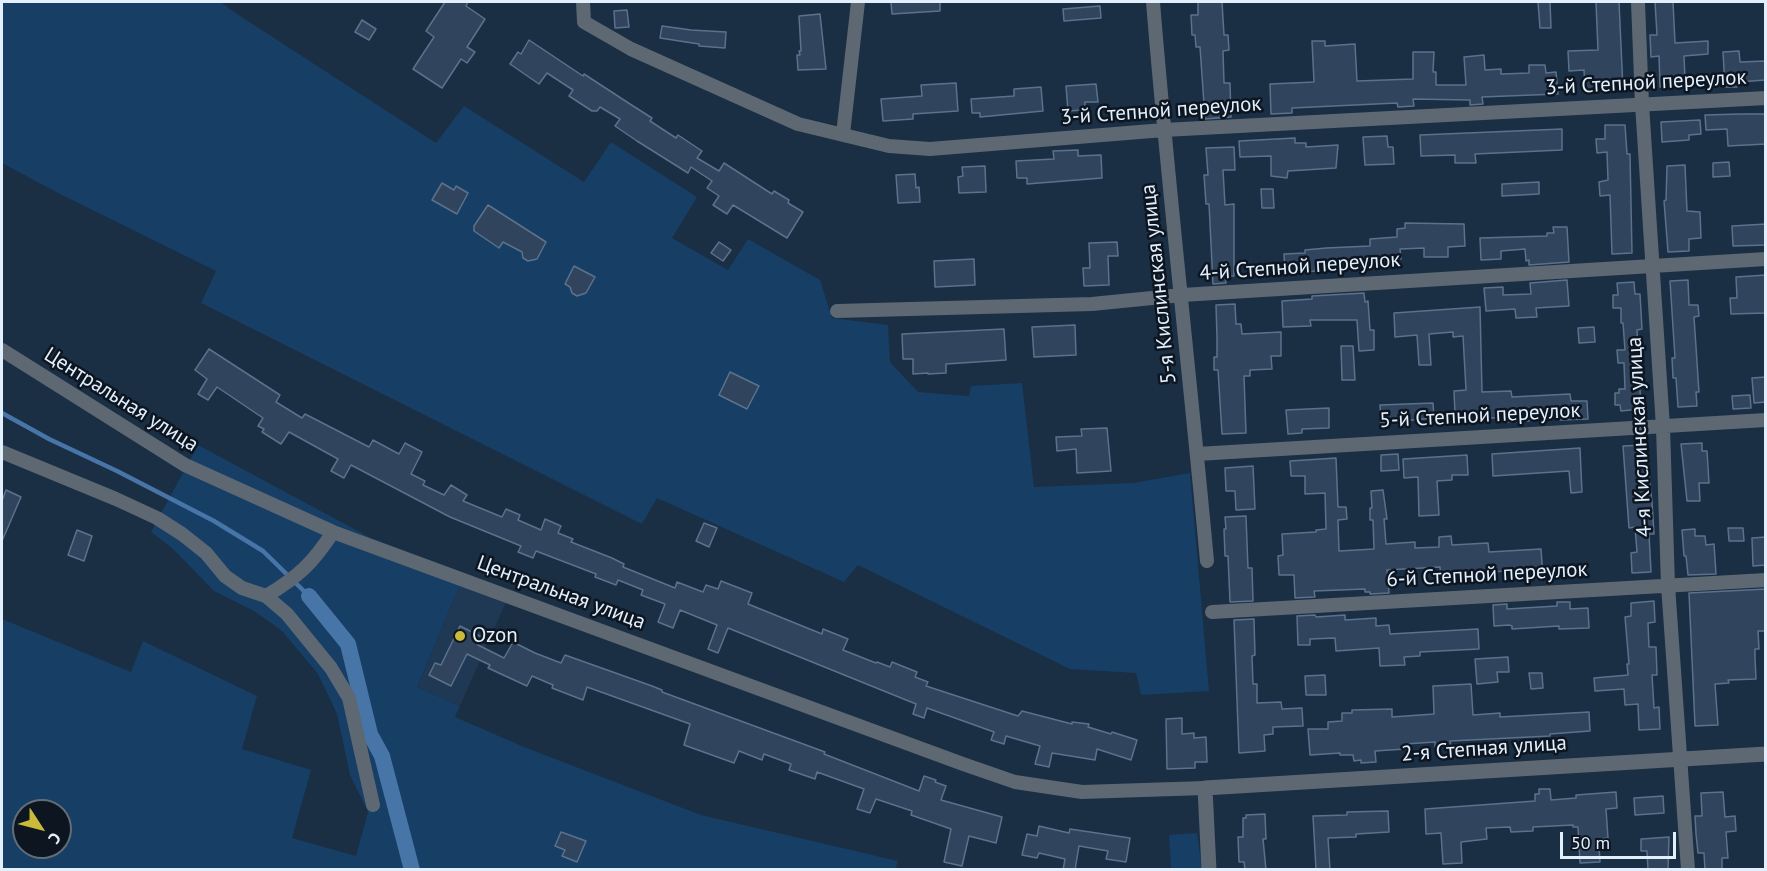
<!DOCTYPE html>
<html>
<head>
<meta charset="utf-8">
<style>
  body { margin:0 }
  #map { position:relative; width:1767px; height:871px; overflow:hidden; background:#1a2e44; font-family:"PT Sans",sans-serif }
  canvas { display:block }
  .frame { position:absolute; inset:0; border:3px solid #e2effd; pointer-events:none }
  .north { position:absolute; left:12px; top:799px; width:60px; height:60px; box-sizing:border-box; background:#0d1620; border:2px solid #626d78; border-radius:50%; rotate:126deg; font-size:16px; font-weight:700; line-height:24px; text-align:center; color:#e2effd }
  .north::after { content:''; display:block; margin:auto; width:21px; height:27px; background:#caba39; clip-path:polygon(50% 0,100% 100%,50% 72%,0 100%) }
  .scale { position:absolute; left:1560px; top:832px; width:116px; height:27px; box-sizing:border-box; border:3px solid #e2effd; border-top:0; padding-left:8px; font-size:18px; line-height:21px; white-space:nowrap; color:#e2effd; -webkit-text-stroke:4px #0d1620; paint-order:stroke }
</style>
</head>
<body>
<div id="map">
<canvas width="1767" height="871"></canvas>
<div class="frame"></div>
<div class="north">С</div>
<div class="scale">50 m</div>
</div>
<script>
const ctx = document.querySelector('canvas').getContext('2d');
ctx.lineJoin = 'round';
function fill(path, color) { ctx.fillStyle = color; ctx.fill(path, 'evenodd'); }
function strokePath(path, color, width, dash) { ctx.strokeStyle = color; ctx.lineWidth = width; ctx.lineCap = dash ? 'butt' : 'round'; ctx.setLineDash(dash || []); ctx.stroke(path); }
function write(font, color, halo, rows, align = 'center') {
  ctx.font = font + ' "PT Sans",sans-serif'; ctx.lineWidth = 5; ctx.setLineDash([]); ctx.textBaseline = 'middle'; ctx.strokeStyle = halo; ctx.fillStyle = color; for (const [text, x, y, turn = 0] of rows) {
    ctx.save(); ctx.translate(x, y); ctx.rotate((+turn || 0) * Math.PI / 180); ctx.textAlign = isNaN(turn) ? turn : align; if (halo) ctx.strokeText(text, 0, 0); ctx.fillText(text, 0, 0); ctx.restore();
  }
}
const built = new Path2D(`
  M465 573 511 591 460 706 417 687Z`);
const green = new Path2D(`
  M2 2H221L231 10 436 143 464 106 584 182 611 142 697 197 672 238 728 270 748 239 820 280 832 318 888 325 890 362 918 392 969 396 971 386 1022 383 1034 487 1133 483 1190 473 1209 691 1141 695 1136 673 1070 669 858 565 844 582 657 498 642 524 201 303 216 271 60 194 2 163Z
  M198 445 371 538 465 573 417 687 460 706 455 717 524 747 701 815 898 861 895 870 2 869V619L131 672 143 641 257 696 242 749 311 770 292 838 356 856 368 812 350 775 337 714 318 674 282 631 254 611 214 591 172 548 151 532ZM24 811H60V847H24Z
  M1197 833 1202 869H1171L1169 835Z`);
const stream = new Path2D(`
  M2 413 49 439 117 471 214 521 263 551 309 596`);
const canal = new Path2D(`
  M309 596 348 644 370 734 382 756 412 870`);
const building = new Path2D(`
  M445 2H468L466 6 485 19 467 47 475 52 467 63 461 59 442 88 413 69 434 37 426 31Z
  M891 2H940V11L892 14Z
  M1198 2H1222L1224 35H1228L1229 50 1223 51 1224 83H1230L1231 117 1205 119 1200 47H1196L1195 35H1192L1191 15H1198Z
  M1538 2H1550L1551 28H1540Z
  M1596 2H1619L1623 89 1585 90 1584 70 1569 71 1568 51 1598 50Z
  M1655 2H1673L1675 43 1708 41V54L1684 56 1685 79 1679 80V86L1660 87 1659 56 1651 57 1650 35H1657Z
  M1100 6 1101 18 1064 21 1063 9Z
  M627 10 629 27 615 28 614 11Z
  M820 14 826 69 798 70 797 55H800L799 51H801L799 16Z
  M362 20 376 29 369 40 355 32Z
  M662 26 691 30 726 32 725 48 699 46V44L660 38Z
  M529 40 583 76 584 74 630 104 652 118 650 121 676 138 678 135 702 151 697 158 719 171 724 163 772 194 774 191 789 200 788 203 803 212 787 238 733 205 727 214 713 205 719 196 707 188 712 181 691 167 688 173 637 141 615 126 620 119 600 107 597 111H592L569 96 573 90 547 73 539 84 510 64 518 52 521 54Z
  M1312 41H1325V46L1355 44 1357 81 1413 79V52H1434L1433 72H1436V85H1466L1464 57 1484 55 1485 70 1501 69V74L1529 73V65H1545L1546 73 1556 72 1558 94 1482 97 1483 104 1470 105V100L1413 99 1414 106 1398 107 1397 103 1292 108V113L1271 114 1270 84 1314 82Z
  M1739 51 1740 62 1766 61V80L1737 82V87H1725L1723 52Z
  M956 83 958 111 913 114V119L883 121 881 99 922 96 921 85Z
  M1096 84 1098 102H1085V110L1068 111 1066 86Z
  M1041 87 1043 111 980 117V113H972L971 99 1014 96V89Z
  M1740 114H1766V144L1728 146 1727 129 1706 130 1705 115Z
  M1700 120 1701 134 1689 135V140L1662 142 1661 122Z
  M1605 125H1625L1627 154H1630L1632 253 1612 254 1610 195 1600 196 1599 182 1608 180 1607 152 1597 153 1596 139H1605Z
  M1562 129V150L1475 154 1476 163H1455V155L1421 156 1420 135Z
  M1387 136 1388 147H1393L1394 164 1365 165 1363 137Z
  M1295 138V143H1306V147L1338 145 1336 168 1288 171 1287 178 1271 176V156L1240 157 1239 141Z
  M1234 147 1235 170H1223L1225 205 1234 204V276H1225L1226 283 1213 284 1209 204H1206L1204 175H1208L1206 148Z
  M1078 150V156L1101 155 1102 178 1027 184V178H1017L1016 161 1054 159 1053 151Z
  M1729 162 1730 176 1713 177V163Z
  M1685 165 1687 211 1700 212 1701 238 1689 239V251L1668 252 1664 201 1666 200 1667 166Z
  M985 166 986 192 959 193 958 177 963 176 962 167Z
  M915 174 916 188 919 187 920 202 898 203 896 175Z
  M1539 182V194L1502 196V184Z
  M442 183 454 190 456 186 468 193 457 214 432 200Z
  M1261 189H1273L1274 208H1262Z
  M488 205 546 242 537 259 528 261 523 258 522 252 503 242 499 248 474 231V226Z
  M1405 223 1464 224 1465 246 1448 247V257H1424V248L1400 249 1401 259 1369 260V267L1315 269 1316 271 1285 273 1284 254 1305 253V250L1326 248 1370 246V239L1397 237V229L1405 228Z
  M1766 224V245L1733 246 1732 226Z
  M1553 227H1567L1569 262 1529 265V260L1526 261 1525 249 1501 251V259L1481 260 1480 238 1547 236V233H1554Z
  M719 242 731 250 723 261 711 253Z
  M1117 242 1118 256H1108L1109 285 1084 286 1083 268H1090L1089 243Z
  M974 259 975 285 935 287 934 261Z
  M574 266 595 277 586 293 577 296 572 293 570 287 565 284Z
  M1766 275 1765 313 1731 314 1730 298H1737L1736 277Z
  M1567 280 1569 306 1536 308 1537 317 1516 318 1515 309 1486 311 1484 288 1503 287V295L1531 294 1530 283Z
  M1688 280 1689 305H1698L1699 316 1694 317 1699 392H1696L1697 406 1678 407 1676 378H1673L1672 358H1675L1670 281Z
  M1634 282 1635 294H1640L1642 329 1637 330 1641 409 1621 411 1620 405H1615V393H1619V389H1625L1624 363H1618L1617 350H1625L1623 323H1621V308H1613V295H1618L1617 283Z
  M1364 293 1365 302 1368 301 1370 330H1374V350L1359 351 1357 320H1310L1311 326 1283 327 1282 301 1312 299V296Z
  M1235 304 1236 324H1241L1242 334 1281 332V356H1271L1272 369 1250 370V376H1244L1246 433 1222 434 1218 370H1214V357H1217V338L1216 305Z
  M1480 307 1482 392 1511 391 1512 397 1570 394 1571 401H1587L1588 419 1560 420V414L1529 416V421L1503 422 1502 418H1487V412L1455 414 1454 391 1466 390 1463 336 1453 337V332L1429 334 1431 365H1419L1417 335 1395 337 1394 313Z
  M1075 325 1076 355 1034 357 1032 327Z
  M1594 327 1595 342 1579 343 1578 328Z
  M1004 329 1006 360 946 364V373L928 374V373L913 374V359H903L902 334Z
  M1341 346H1353L1355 380H1342Z
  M209 349 280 395 276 402 302 418 305 414 369 447 373 440 399 454 405 443 422 452 411 474 425 481 423 485 444 495 451 485 467 495 463 501 502 517 506 509 520 515 518 520 541 530 545 519 561 526 558 533 573 539 571 542 612 558 624 564 623 567 675 588 677 582 703 592 706 585 718 589 721 581 752 593 748 604 822 634 823 629 848 639 843 650 876 663 877 662 890 667 892 662 917 672 915 677 928 682 926 686 1018 716 1022 711 1072 724V722L1089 724 1088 727 1111 734 1112 732 1137 740 1131 760 1097 749 1095 760 1052 753 1049 767 1035 764 1040 746 1006 736 1004 744 991 740 994 732 927 708 924 718 913 714 916 704 728 628 718 653 708 649 717 625 680 610 673 628 658 622 665 604 641 595 643 590 618 580 616 585 595 577 596 574 536 551 533 558 518 552 521 546 450 517 351 465 344 478 331 471 338 459 289 432 281 444 262 432 264 429 258 426 263 418 217 387 208 400 198 394 207 379 195 370Z
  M730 372 759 386 747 409 719 395Z
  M1766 377V402L1754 403 1752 378Z
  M1750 395 1751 408 1733 409 1732 396Z
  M1433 403 1434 418 1381 423 1380 405Z
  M1329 408V428L1302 429V433L1288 434 1286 410Z
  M1107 428 1111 471 1077 473 1076 449 1057 451 1056 437 1082 436 1081 429Z
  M1702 443V451H1707L1709 483H1699L1700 501H1687L1681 444Z
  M1644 445 1645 475H1649L1652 502 1654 534H1649L1651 572 1632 573 1631 553 1637 552 1635 527 1629 528 1623 446Z
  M1580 448 1582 492 1571 493 1569 471 1493 476 1492 454Z
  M1398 454 1399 470 1381 471V455Z
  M1467 455 1468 475H1452V480L1437 481 1439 515 1419 516 1418 477 1404 478 1403 459Z
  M1336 458 1338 507H1346L1347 519 1338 520 1339 551 1374 549 1373 520H1370V508H1372L1371 491 1383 490 1387 519H1384L1386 544 1415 542V548L1439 547V537L1451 536 1452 545 1488 543 1489 552 1541 549 1543 578 1510 580V571L1460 573V579L1441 580 1440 567 1387 570 1389 593 1370 594V592H1365V589L1314 591 1315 597 1295 598 1294 575H1279L1278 556 1283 555 1282 534 1316 532V530L1326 529 1325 493 1305 494V476H1291L1290 461Z
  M1253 466 1255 509 1236 510 1235 491H1226L1225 468Z
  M6 490 21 497 2 541V501Z
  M1246 516 1248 568H1252L1253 601 1230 602 1228 556H1225L1224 529H1226L1225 517Z
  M704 523 717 528 709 547 696 541Z
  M1728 528H1743L1744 541H1729Z
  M1695 529V536H1705L1706 545 1714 544 1716 574 1688 575 1686 556H1684L1682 530Z
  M77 530 92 536 84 561 68 555Z
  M1766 537V565L1753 566 1752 538Z
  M1766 589V631H1758L1759 649H1755V658L1756 679 1728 680 1729 683 1715 684 1718 725 1695 726 1689 593Z
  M1654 601 1655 622 1648 623 1649 647H1656L1657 675H1652L1654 708 1659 707 1660 729 1639 730 1638 704 1625 705 1624 689 1595 691 1594 678 1628 675 1627 664H1629L1625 617 1631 616V603Z
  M1557 602H1570V609L1588 608 1589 628 1559 629V626L1512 629V626L1509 625 1494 626 1493 605 1507 604V609L1557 606Z
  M1315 615 1316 617 1345 615V620L1376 618V626L1389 625 1390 634 1478 629 1479 649 1420 652V656L1404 657 1405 665 1380 666 1379 648 1336 651 1335 638 1310 639V645H1298L1297 616Z
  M1254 619 1255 655 1252 656 1253 684H1257V703L1281 702 1282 709 1302 708 1303 726 1273 727V734L1264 735 1265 751 1239 753 1234 620Z
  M460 626 482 637 478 645 504 658 513 642 535 653 561 663 565 655 652 686 662 690V692L825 752 824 754 919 791 924 776 936 780 935 782 946 786 941 800 1002 817 996 843 969 836 962 866 944 862 951 829 911 815 912 811 876 799 870 813 857 809 864 789 817 772 815 779 789 770 791 764 764 754 762 760 739 751 734 763 684 745 690 724 587 687 583 700 552 688 553 685 532 676 527 686 488 668 490 665 467 654 451 686 429 675 435 663 441 665Z
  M1508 657 1509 672H1497L1498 682 1477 684 1475 659Z
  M1529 673H1542L1543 688 1531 689Z
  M1325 675 1326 695H1306L1305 676Z
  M1471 684 1473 715 1500 713V717L1589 712 1590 731 1550 734V736L1450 741 1451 746 1435 747V742L1405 744 1406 749 1375 751 1376 762 1361 763V760L1354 761 1353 755H1340V753L1310 755 1308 729H1328V722L1342 721V713H1352V710L1392 709V717L1434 714 1433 686Z
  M1182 718V734L1194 733V738L1206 737 1207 762H1195V768L1167 769 1166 719Z
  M1539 789H1550L1551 800 1576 798V795L1616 792 1617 808 1606 809 1608 838 1601 839 1602 846H1599L1600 862 1580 863 1578 827H1573V825L1533 827V831L1511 832 1510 827 1486 828 1487 839 1461 842 1462 863 1443 864 1441 833 1426 834 1425 809 1535 801V794H1539Z
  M1723 792 1725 817 1735 816 1736 831 1726 832 1728 858H1722V870H1705L1704 853H1698L1696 834 1695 816H1702L1701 793Z
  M1663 796 1664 813 1635 815 1634 798Z
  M1388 811 1389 832 1356 834V837L1328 838 1330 870H1316L1313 816 1347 815V812Z
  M1265 814 1266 839H1263L1266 870H1245L1244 862H1239L1238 837H1243V818H1246V815Z
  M1039 826 1069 833 1070 829 1130 838 1126 862 1106 859 1108 851 1079 846 1075 870H1063L1065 859 1039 853 1037 858 1022 855 1027 834 1037 836Z
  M561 832 586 841 577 862 562 856 565 850 555 846Z
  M1669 837 1668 870H1648L1647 851H1641V839Z`);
const minor = new Path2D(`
  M583 2 584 22 631 49 798 124 889 146 930 149 1164 130 1766 98
  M1153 2C1168 188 1190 375 1207 561
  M1638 2 1642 104 1663 427 1668 585 1688 870
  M843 134 858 2
  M837 311 1092 304 1182 295 1766 259
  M2 350 185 465 333 532 963 764 1015 782 1082 792 1205 788
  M2 452 116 499 157 518 182 534 206 553 225 576 242 588 266 596 287 614 331 668 349 698 373 805
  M1197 454 1766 420
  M266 596C298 577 313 563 333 532
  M1212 612 1766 580`);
const tertiary = new Path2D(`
  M1209 870 1205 788 1766 754`);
const markers = [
  [460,636,6,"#caba39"]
];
const streetNames = [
  ["3-й Степной переулок",1646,83,-3],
  ["3-й Степной переулок",1161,111,-4],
  ["4-й Степной переулок",1300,267,-4],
  ["5-я Кислинская улица",1159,284,-96],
  ["Центральная улица",121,400,32],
  ["5-й Степной переулок",1480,416,-3],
  ["4-я Кислинская улица",1640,437,-93],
  ["6-й Степной переулок",1487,575,-3],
  ["Центральная улица",561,593,20],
  ["2-я Степная улица",1484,749,-4]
];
const poiNames = [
  ["Ozon",472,636]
];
fill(built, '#1f3854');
fill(green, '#173e65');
strokePath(stream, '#4775a7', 4.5);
strokePath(canal, '#4775a7', 16);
fill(building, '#30455d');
strokePath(building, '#5c728c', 1.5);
strokePath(minor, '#5e6873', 14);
strokePath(tertiary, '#5e6873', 15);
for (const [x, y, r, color] of markers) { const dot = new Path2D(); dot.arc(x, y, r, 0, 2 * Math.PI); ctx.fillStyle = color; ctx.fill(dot); strokePath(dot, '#0d1620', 2); }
write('21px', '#e2effd', '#0d1620', streetNames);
write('21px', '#e2effd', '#0d1620', poiNames, 'left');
</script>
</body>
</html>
